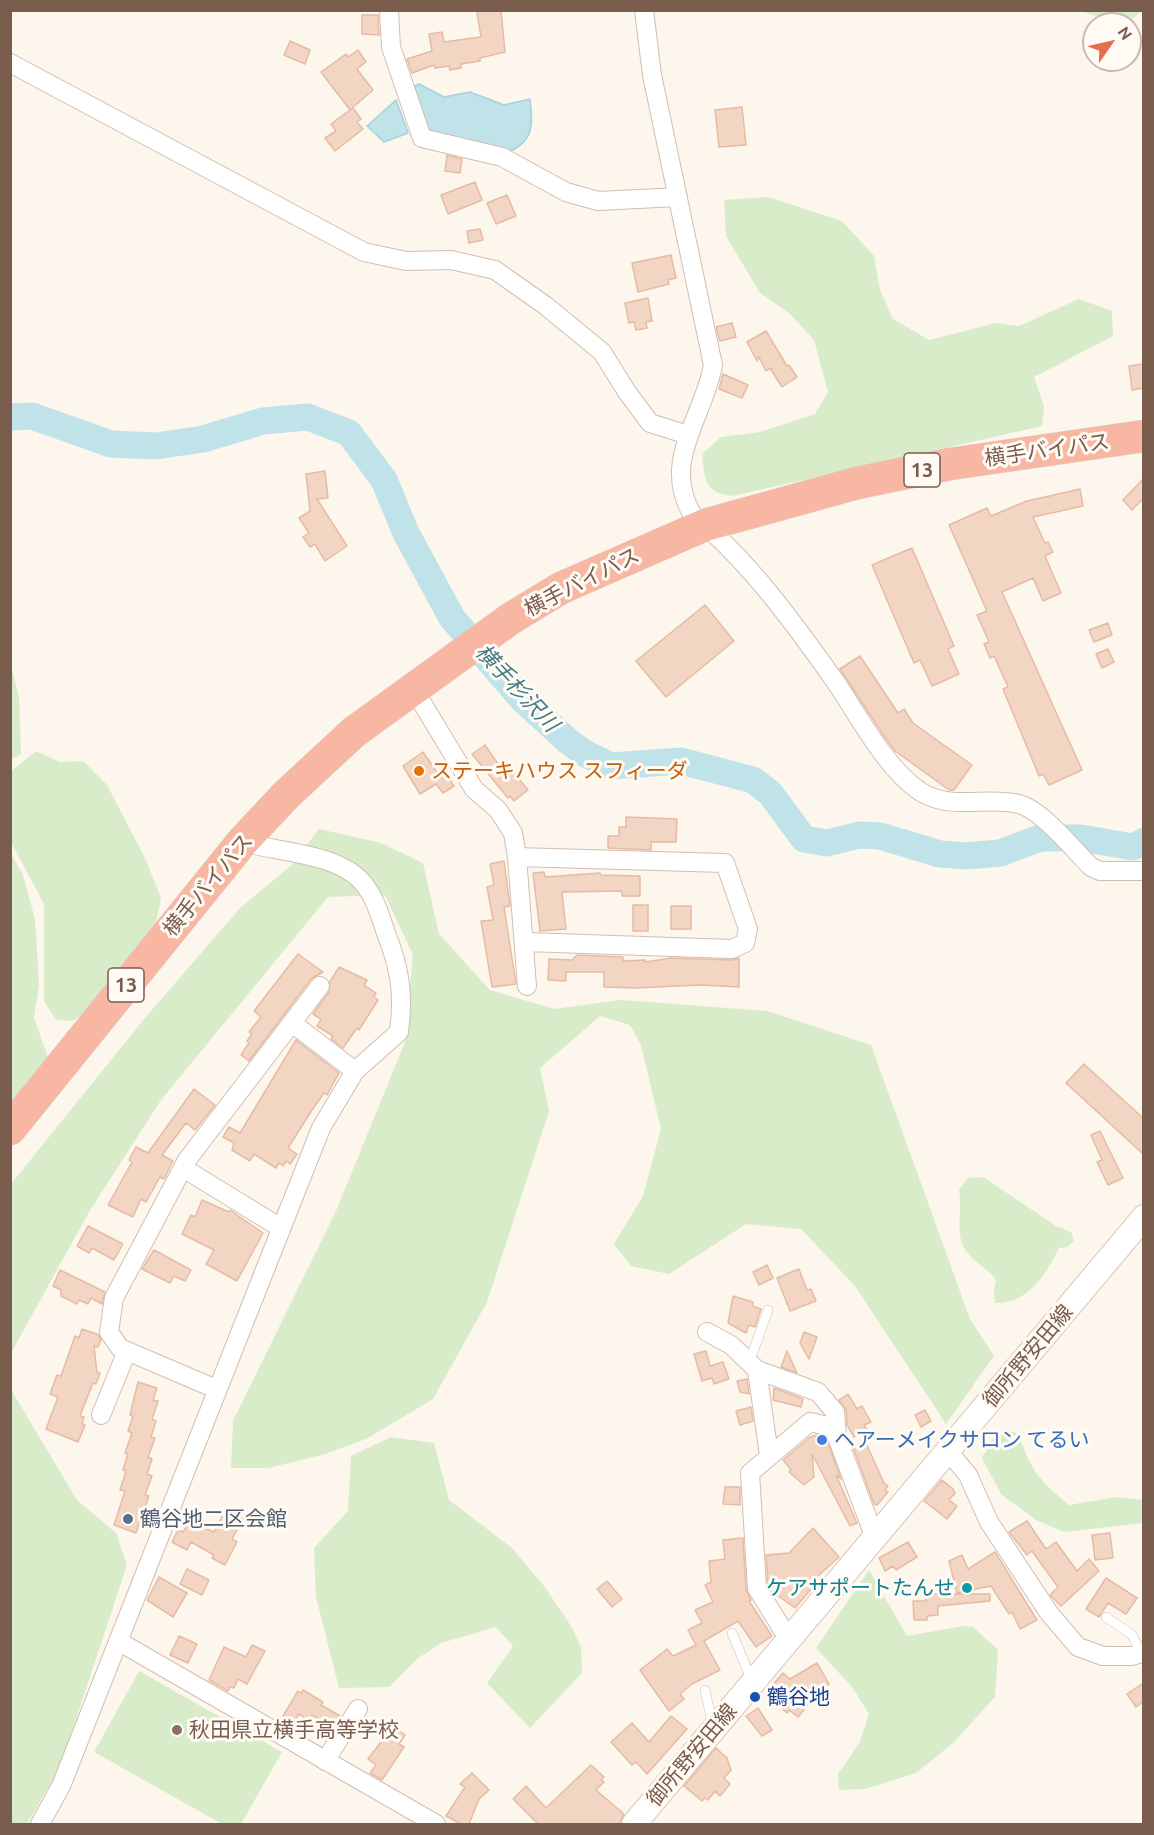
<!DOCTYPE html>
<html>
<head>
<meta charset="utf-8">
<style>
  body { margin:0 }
  #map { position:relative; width:1154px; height:1835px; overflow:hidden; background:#fdf6ec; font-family:Ubuntu,sans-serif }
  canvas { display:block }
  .frame { position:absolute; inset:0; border:12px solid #7a5c4d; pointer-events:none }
  .north { position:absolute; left:1082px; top:12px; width:60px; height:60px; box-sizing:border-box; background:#fffaf3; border:2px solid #cabbb1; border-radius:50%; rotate:56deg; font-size:16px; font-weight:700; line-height:24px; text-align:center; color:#7a5c4d }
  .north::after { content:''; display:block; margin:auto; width:21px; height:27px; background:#e76f51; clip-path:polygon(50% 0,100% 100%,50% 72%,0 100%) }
</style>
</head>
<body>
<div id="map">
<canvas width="1154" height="1835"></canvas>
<div class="frame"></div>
<div class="north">N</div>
</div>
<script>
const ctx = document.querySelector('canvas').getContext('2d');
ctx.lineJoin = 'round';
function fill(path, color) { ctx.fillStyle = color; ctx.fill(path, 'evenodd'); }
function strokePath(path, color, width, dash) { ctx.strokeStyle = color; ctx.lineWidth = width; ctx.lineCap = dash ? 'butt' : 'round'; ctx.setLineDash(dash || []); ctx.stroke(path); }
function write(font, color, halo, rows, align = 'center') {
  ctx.font = font + ' Ubuntu,"Noto Sans JP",sans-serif'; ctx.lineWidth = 6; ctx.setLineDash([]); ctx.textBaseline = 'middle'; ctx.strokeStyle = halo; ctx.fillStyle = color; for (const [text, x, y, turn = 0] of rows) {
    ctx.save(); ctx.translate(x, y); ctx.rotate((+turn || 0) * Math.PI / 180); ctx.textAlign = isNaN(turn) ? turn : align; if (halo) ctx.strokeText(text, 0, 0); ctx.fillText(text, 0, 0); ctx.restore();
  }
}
const green = new Path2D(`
  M1143 10 1130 21 1105 19 1081 11Z
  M768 197 842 221 874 256 880 290 893 319 929 340 996 323 1019 326 1079 299 1112 311 1113 336 1034 377 1044 406 1042 426 733 496C704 493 705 479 702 454L721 437 760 432 815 414 828 392 814 340 789 313 760 293 726 236 724 200Z
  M10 660 19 698 21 754 11 760Z
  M36 751 60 762 83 761 107 785 145 858 161 898 154 933 96 1005 73 1021 56 1020 44 1001V904L11 842 10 772Z
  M319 829 381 843 423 863 439 934 490 990 554 1009 621 1000 767 1011 871 1045 970 1319 994 1356 946 1424 855 1286 801 1229 746 1224 669 1274 631 1266 614 1244 643 1196 661 1129 641 1045 630 1025 600 1016 540 1068 549 1111 487 1302 433 1399 366 1439 322 1455 268 1468H231L233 1421 336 1211 405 1042 413 955 385 895 328 897 161 1100 89 1212 11 1353V1184L144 1019 241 907 293 864Z
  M10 852 23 875 35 919 39 985 34 1018 50 1063 10 1116Z
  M983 1177 1056 1226 1071 1232 1074 1241 1067 1247 1059 1248C1046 1274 1028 1304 995 1303L994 1290 996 1280C987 1267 974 1263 966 1251 954 1234 963 1210 959 1190L968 1178Z
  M10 1388 77 1500 116 1533 127 1565 60 1767 27 1824H10Z
  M1009 1431 1018 1433C1032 1472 1038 1479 1069 1505L1116 1497 1143 1500V1523L1064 1532 1036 1520 1001 1494 982 1458 994 1436Z
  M391 1437 434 1443 449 1500 512 1548 544 1586 571 1626 581 1647 582 1673 530 1728 487 1683 513 1646 496 1627 441 1643 417 1659 389 1687 339 1688 316 1597 314 1548 348 1511 351 1456Z
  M869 1570 907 1636 963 1626 973 1627 998 1650 995 1697 953 1743 916 1773 865 1789 839 1790 838 1774 860 1742 869 1714 852 1687 816 1648Z
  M139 1671 282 1752 241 1824H222L94 1752Z`);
const water = new Path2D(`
  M419 84 444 97 470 92 504 105 530 99C533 126 534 142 506 153L427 132 411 88Z
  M396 100 408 133 384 142 367 126Z`);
const river = new Path2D(`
  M10 417 32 416 111 444 156 446 203 439 263 421 308 417 349 433 384 480 406 533 452 618 523 700 568 741 584 753 611 766 681 761 753 780 770 793 804 839 827 843 859 835 880 836 940 854 966 856 1000 853 1040 838H1081L1133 847 1144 841`);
const building = new Path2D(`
  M480 10H501L505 52 480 58V61L461 64V68L450 70 449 66 435 68 434 65 412 73 407 59 432 51 429 34 442 32 444 42 481 37 477 13Z
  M362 15H378L379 35 362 34Z
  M290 41 310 50 305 64 284 55Z
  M358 50 366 62 357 69 373 90 351 109 353 108 361 119 357 122 363 129 335 151 325 138 336 131 331 124 350 110 321 72 346 54 348 57Z
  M742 107 746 145 719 147 715 110Z
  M447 155 462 159 460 173 445 171Z
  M475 182 482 200 448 214 441 195Z
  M507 195 516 216 496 224 487 203Z
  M480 229 483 240 469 243 467 231Z
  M671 255 676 278 668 280 669 284 638 292 632 263Z
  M648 298 652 321 646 322 647 328 636 330 634 322 629 323 625 303Z
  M732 323 736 337 720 341 716 327Z
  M766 331 787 366 789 365 797 377 782 387 770 368 766 371 759 357 757 361 747 342Z
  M1143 364V388L1132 390 1129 366Z
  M723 374 748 385 742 398 719 389Z
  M325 471 328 498 317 499 347 546 325 561 315 544 310 547 303 537 309 533 299 518 310 511 306 474Z
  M1143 479V499L1132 510 1123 500Z
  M1080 489 1083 506 1033 517 1045 543 1048 542 1053 552 1045 556 1061 593 1043 601 1033 578 1002 592 1082 770 1049 785 1043 774 1039 776 1003 689 1008 687 994 656 990 658 984 644 989 642 977 615 987 611 949 525 987 508 991 516 1027 501Z
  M912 548 954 646 948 649 959 674 932 686 920 660 914 663 872 565Z
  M705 605 734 641 666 697 636 661Z
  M1108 623 1112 635 1094 642 1089 630Z
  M1108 649 1114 662 1102 668 1096 654Z
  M860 656 898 713 904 709 913 723 972 765 954 790H949L895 751 884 736 840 669Z
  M485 745 505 774 511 769 528 790 514 801 510 796 508 798 472 754Z
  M423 752 441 778 446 774 454 786 443 793 436 784 420 794 403 766Z
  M626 817 677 819 676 842H651V850L608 848V836H619V827H626Z
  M504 861 510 906 504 907 516 984 492 987 481 921 493 920 487 887 494 885 490 864Z
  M544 872 545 877 600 873 601 875 640 876V896H622V891L562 892 566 929 540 931 533 873Z
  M633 905H648V931H633Z
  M671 906H691V929H671Z
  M298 954 323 972 311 979 249 1061 241 1055 249 1043 247 1041 252 1034 249 1032 261 1017 254 1011Z
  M577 955 623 957V961L645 960V962L671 958 732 960 739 958V987L699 985 636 988 604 987V972H566V981L548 980 549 959 572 960Z
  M339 967 367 980 364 985 376 993 374 997 378 1000 359 1030 357 1028 343 1048 331 1039 333 1036 317 1026 321 1019 313 1014 329 992 330 982Z
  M296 1040 339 1073 327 1095 324 1093 312 1110 288 1148 297 1154 290 1164 286 1161 283 1166 279 1163 276 1168 254 1154 250 1161 232 1150 234 1143 223 1137 229 1127 240 1133Z
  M1084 1064 1143 1118V1154L1066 1083Z
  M194 1089 215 1105 195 1130 186 1123 162 1155 173 1161 164 1179 160 1177 146 1202 141 1199 133 1217 108 1205 132 1162 129 1160 136 1147 148 1153Z
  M1100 1131 1123 1178 1108 1185 1097 1162 1102 1160 1091 1135Z
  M202 1200 229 1212 230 1210 263 1233 237 1281 206 1264 214 1250 182 1234 191 1215 195 1217Z
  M88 1226 123 1244 114 1260 92 1248 89 1253 77 1246Z
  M154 1250 191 1270 185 1281 174 1276 170 1283 142 1269Z
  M767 1265 773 1278 759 1285 753 1272Z
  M799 1269 807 1290 811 1289 816 1301 790 1311 777 1278Z
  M60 1270 105 1292 102 1304 91 1298 88 1304 79 1300 77 1304 61 1296V1290L53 1286Z
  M733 1296 753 1302 752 1306 761 1309 755 1327 749 1325 746 1333 728 1323Z
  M82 1329 99 1335 101 1340 98 1347 94 1346 97 1372 100 1373 96 1384 93 1383 80 1416 84 1417 82 1424 85 1425 78 1442 46 1429 58 1397 50 1394 57 1375 61 1376 75 1336 79 1338Z
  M804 1332 817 1337 809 1359 800 1343Z
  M706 1351 710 1366 723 1362 729 1379 714 1384 712 1378 702 1381 694 1354Z
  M787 1351 797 1373 781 1367Z
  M747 1379 749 1394 740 1392 737 1381Z
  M138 1382 157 1388 153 1400 158 1401 152 1419 156 1421 151 1437 155 1438 148 1457 152 1459 147 1474 152 1476 145 1495 149 1496 136 1533 114 1525 125 1491 120 1490 126 1471 123 1470 128 1454 125 1453 132 1433 128 1431 133 1416 130 1415Z
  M774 1388 803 1399 801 1407 773 1400Z
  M848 1394 857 1409 862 1406 871 1422 864 1425 867 1430 854 1437 847 1425 846 1410 839 1400Z
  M751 1407 753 1421 740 1425 736 1411Z
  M925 1410 931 1421 921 1427 915 1415Z
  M818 1435 826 1437 841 1479 836 1475 857 1523 850 1526 812 1454 814 1477 804 1485 789 1472 791 1470 783 1460 810 1437Z
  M865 1441 884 1483 888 1486 885 1490 888 1492 877 1505 874 1504 853 1447Z
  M942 1480 953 1489 955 1493 949 1500 957 1506 947 1519 924 1501Z
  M725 1487H740V1505L723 1504Z
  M226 1509 243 1519 232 1539 237 1542 225 1565 212 1558 214 1555 191 1542 187 1550 172 1542 178 1530 183 1532 189 1521 214 1532Z
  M1027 1521 1046 1549 1056 1542 1077 1571 1089 1559 1099 1571 1061 1606 1050 1595 1058 1587 1032 1551 1027 1555 1009 1532Z
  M813 1528 839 1557 808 1585 812 1588 795 1608 773 1592 768 1585 766 1555 789 1553Z
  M1110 1533 1113 1558 1095 1560 1092 1535Z
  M743 1538 746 1589 751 1600 749 1601 772 1636 756 1647 738 1621 704 1641 720 1670 692 1684 680 1694 684 1699 669 1711 640 1670 667 1649 673 1656 696 1645 688 1630 702 1623 695 1610 713 1602 705 1585 711 1582 709 1561 725 1559 723 1540Z
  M908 1542 917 1557 896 1570 893 1566 885 1571 879 1558Z
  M995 1552 1037 1620 1020 1629 1012 1612 1009 1614 991 1586 957 1593 949 1561 962 1555 968 1569Z
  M187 1569 209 1580 202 1595 180 1584Z
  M159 1577 187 1593 173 1617 147 1600Z
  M1106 1578 1137 1598 1126 1614 1108 1603 1099 1617 1086 1609Z
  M607 1581 622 1599 612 1607 597 1589Z
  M926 1594H990V1601L938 1606V1615L927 1616V1620H914L913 1601H926Z
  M179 1636 197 1644 188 1663 170 1655Z
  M252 1645 265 1651 247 1684 238 1679 234 1688 230 1687 228 1691 209 1680 224 1647 246 1657Z
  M817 1663 829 1684 805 1698 810 1702 798 1717 789 1710 787 1713 770 1698 776 1691 771 1687 783 1673 790 1679Z
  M1143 1683V1702L1136 1707 1127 1694Z
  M303 1690 323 1702 321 1705 340 1716 333 1727 312 1715 309 1721 299 1714 294 1722 283 1716 298 1691 301 1693Z
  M758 1708 772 1730 762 1736 746 1716Z
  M671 1716 687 1729 647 1774 636 1762 632 1765 611 1742 632 1723 649 1742Z
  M393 1726 405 1735 399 1744 404 1747 382 1780 370 1773 376 1765 368 1759Z
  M716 1748 727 1758 731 1770 724 1778 730 1784 720 1796 715 1791 708 1800 705 1798 702 1801 684 1786Z
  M591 1765 604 1777 601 1780 604 1782 596 1790 624 1814 619 1824H538L513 1799 526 1786 546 1808Z
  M472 1773 489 1790 479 1799 469 1824H461L446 1816 465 1787 460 1784Z`);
const lane = new Path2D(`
  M749 1363 768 1310
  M1106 1617 1132 1635 1141 1653
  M732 1633 752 1681
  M705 1690 713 1726`);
const street = new Path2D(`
  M389 10 391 47 422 138 502 157 566 192 598 201 678 197
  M644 10 652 75 713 365C704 417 661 461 692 514 750 562 794 623 837 684 859 717 887 770 921 792 952 811 986 796 1019 804 1042 810 1073 849 1091 867L1100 871H1144
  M10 63 364 252 406 261 451 260 495 270 546 306 602 352 627 392 650 423 688 435
  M413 688 474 789 498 810 513 833 517 857 725 863 748 929 745 943 732 949 526 942
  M517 857 527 986
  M292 1023 355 1071
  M183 1168 281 1228
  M707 1332 731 1345 757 1370 769 1455
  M757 1370 818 1392 835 1412 837 1437 875 1538
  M216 1389 120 1348 109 1332 114 1298 187 1160 320 986
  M101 1415 127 1351
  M948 1451 968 1475 989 1522 1049 1613 1078 1647 1103 1656H1132L1144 1652
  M789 1640 757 1588 750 1473 810 1422 836 1428
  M118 1641 436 1824
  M325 1761 358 1709
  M40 1824 61 1786 321 1128 355 1071 399 1032C404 993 400 969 386 933 380 916 375 897 363 883 338 853 277 852 242 842`);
const secondary = new Path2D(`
  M634 1824 1144 1217`);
const highway = new Path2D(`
  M10 1129 242 842 286 795 354 732 510 619 561 588 705 525 857 483 950 464 1144 436`);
const markers = [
  [419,771,6,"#e8710a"],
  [822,1440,6,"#3f7fe0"],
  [128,1519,6,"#5c6f8a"],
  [967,1588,6,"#0f9aa8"],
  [755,1697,6,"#1a4fb4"],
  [177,1730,6,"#8d6e63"]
];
const shields = [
  [922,470,36],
  [126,985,36]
];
const shieldNames = [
  ["13",922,470],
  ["13",126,985]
];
const streetNames = [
  ["横手バイパス",1047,450,-8],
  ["横手バイパス",582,582,-27],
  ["横手バイパス",208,885,-50],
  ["御所野安田線",1028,1356,-50],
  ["御所野安田線",692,1755,-50]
];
const foodNames = [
  ["ステーキハウス スフィーダ",431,771]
];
const shopNames = [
  ["ヘアーメイクサロン てるい",834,1440]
];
const serviceNames = [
  ["鶴谷地二区会館",140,1519]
];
const cultureNames = [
  ["ケアサポートたんせ",955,1588]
];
const transitNames = [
  ["鶴谷地",767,1697]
];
const educationNames = [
  ["秋田県立横手高等学校",189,1730]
];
const waterNames = [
  ["横手杉沢川",517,688,47]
];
fill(green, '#d8ecc9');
fill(water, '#bfe3e8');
strokePath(water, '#a5d3da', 1.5);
strokePath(river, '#bfe3e8', 27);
fill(building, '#f3d5c3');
strokePath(building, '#e6bba3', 1.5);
strokePath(lane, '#d1beb0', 10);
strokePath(street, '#d1beb0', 20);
strokePath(secondary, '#d6c0b0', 26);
strokePath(highway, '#dad1cd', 33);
strokePath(lane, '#fff', 9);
strokePath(street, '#fff', 18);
strokePath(secondary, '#fff', 24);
strokePath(highway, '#f7b7a3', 32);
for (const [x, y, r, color] of markers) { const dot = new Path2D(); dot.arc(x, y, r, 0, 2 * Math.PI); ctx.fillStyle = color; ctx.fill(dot); strokePath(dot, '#fffaf3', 2); }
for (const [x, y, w] of shields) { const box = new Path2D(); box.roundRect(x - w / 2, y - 17, w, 34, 4.5); ctx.fillStyle = '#fffaf3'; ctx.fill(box); strokePath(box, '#7a5c4d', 1.5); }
write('bold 20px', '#7a5c4d', null, shieldNames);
write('21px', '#7a5c4d', '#fffaf3', streetNames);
write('21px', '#c56008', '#fffaf3', foodNames, 'left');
write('21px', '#366cbe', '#fffaf3', shopNames, 'left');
write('21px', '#4e5e75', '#fffaf3', serviceNames, 'left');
write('21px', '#0d838f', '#fffaf3', cultureNames, 'right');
write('21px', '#164399', '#fffaf3', transitNames, 'left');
write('21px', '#785e54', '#fffaf3', educationNames, 'left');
write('italic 22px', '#437c86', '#fffaf3', waterNames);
</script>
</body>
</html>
